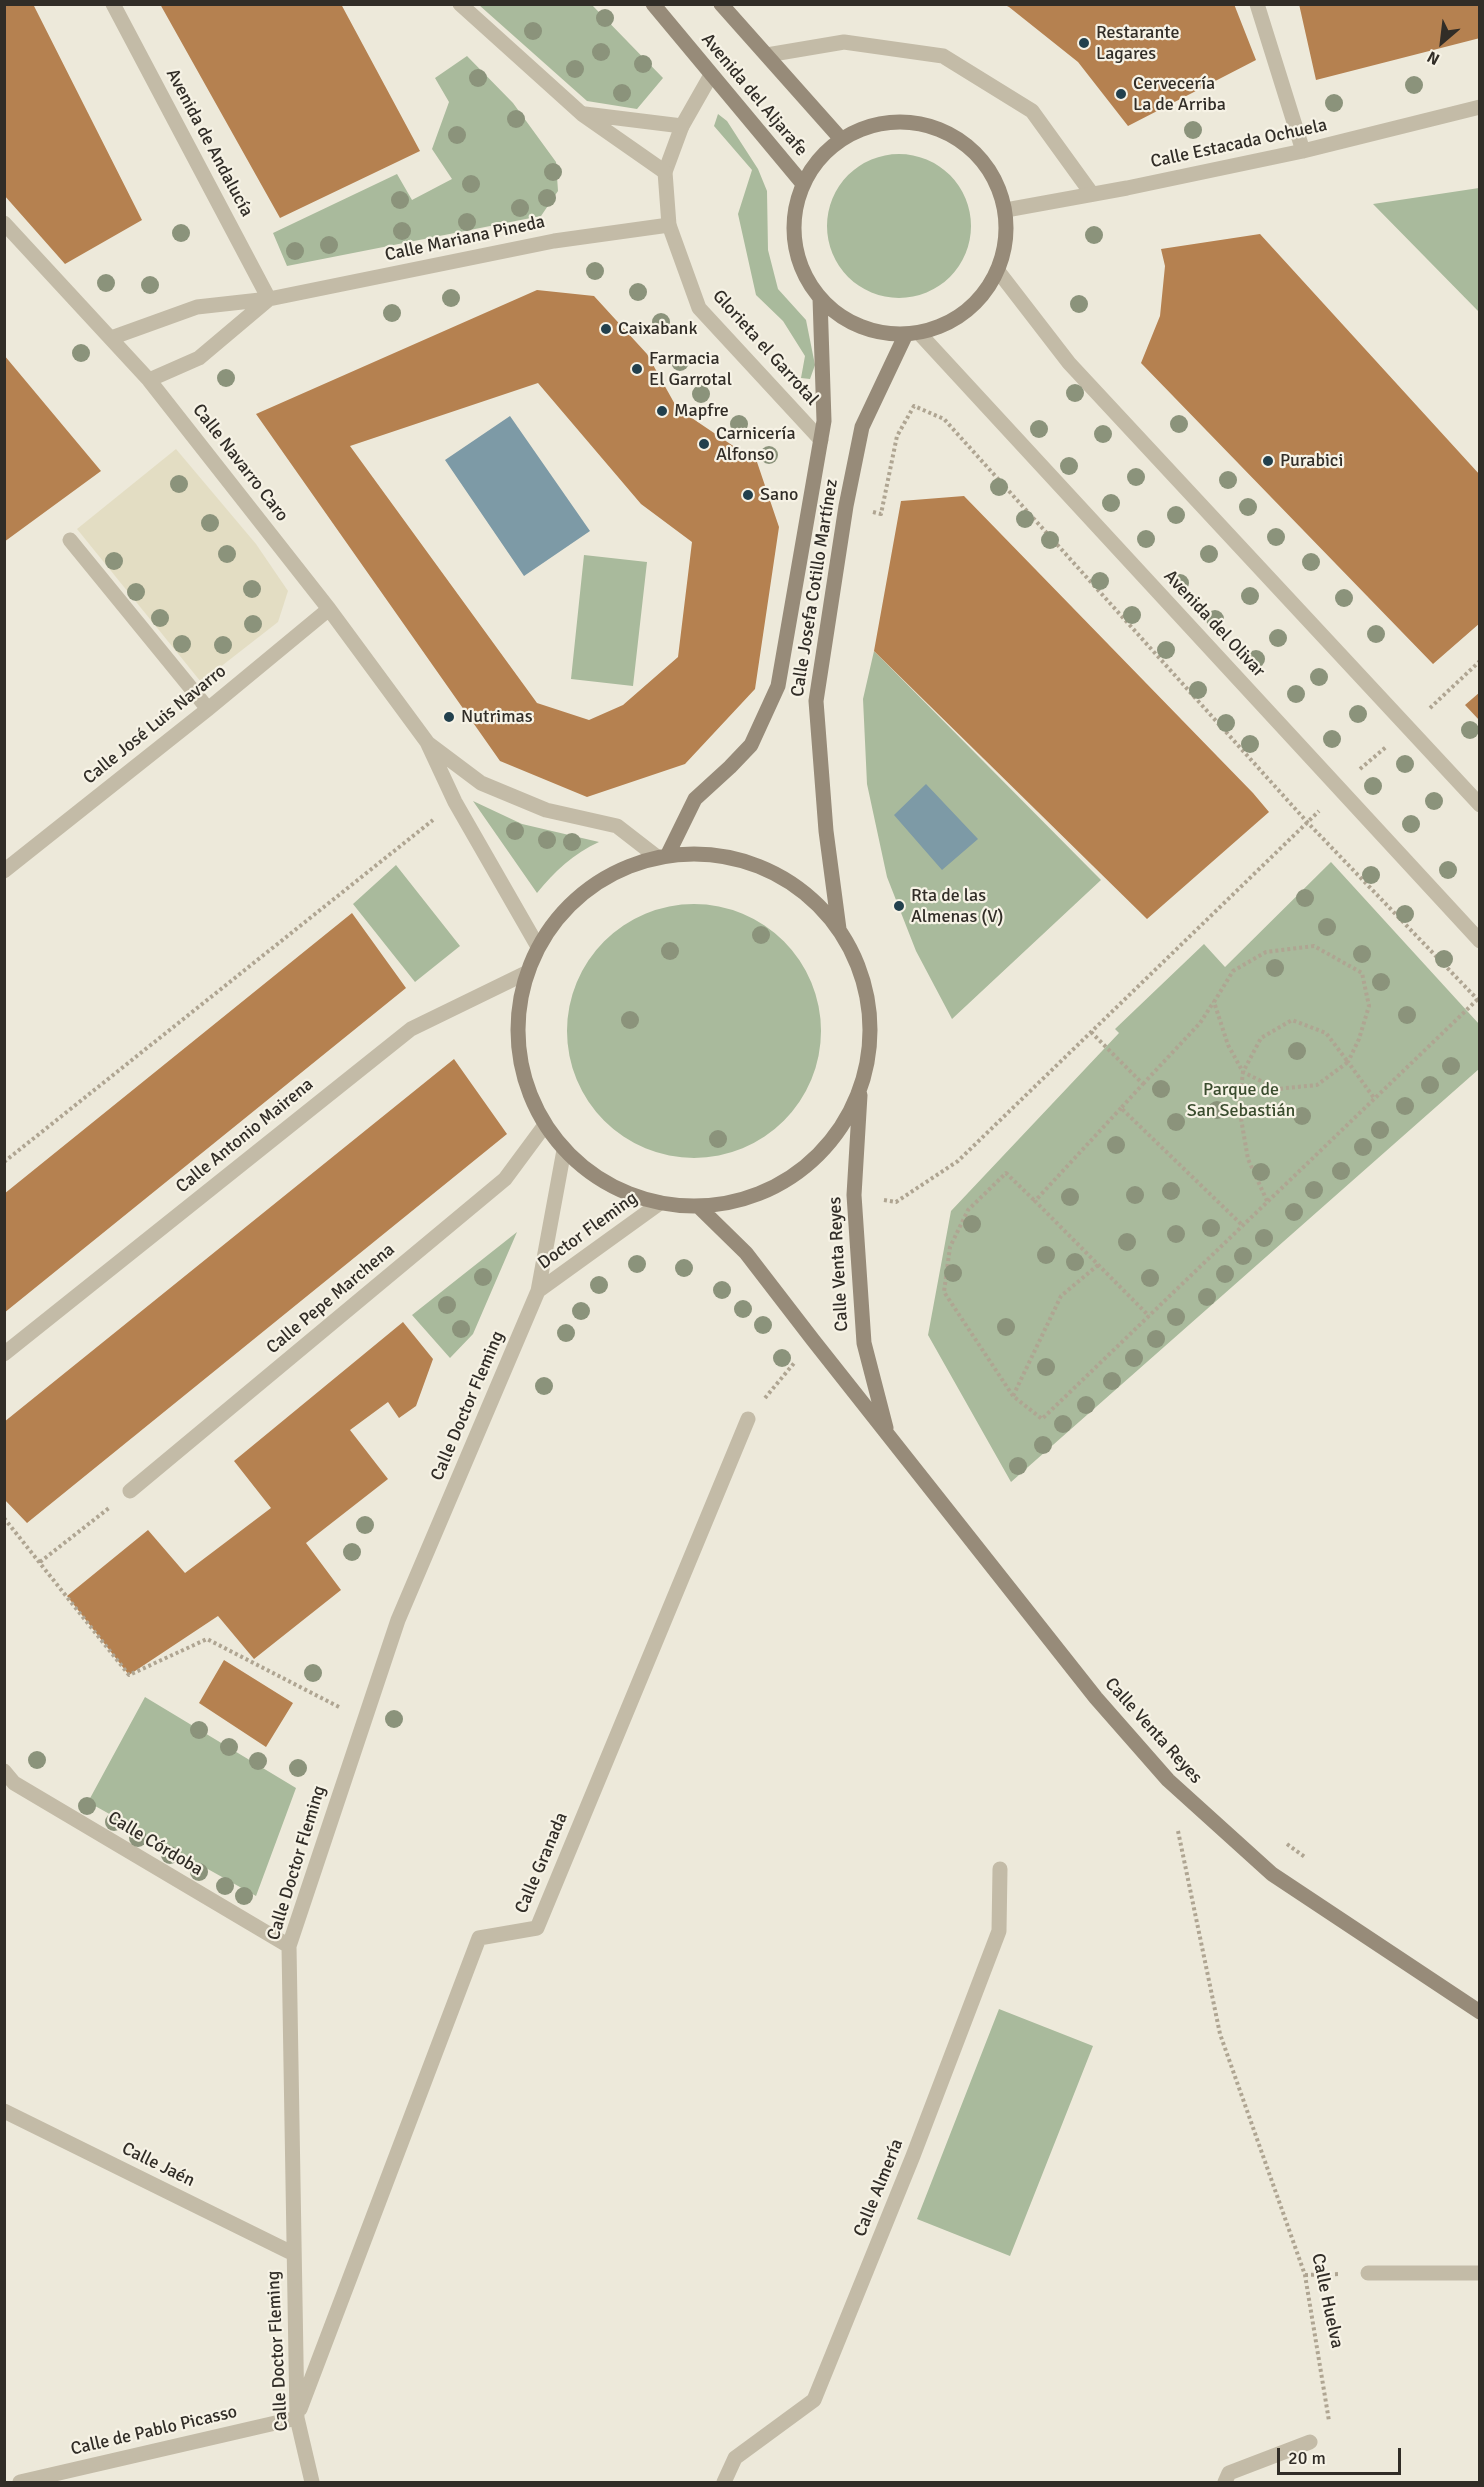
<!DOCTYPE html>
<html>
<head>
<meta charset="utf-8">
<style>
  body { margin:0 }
  #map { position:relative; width:1484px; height:2487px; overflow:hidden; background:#ede9da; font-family:Signika,sans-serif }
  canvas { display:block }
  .frame { position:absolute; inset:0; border:6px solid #312d27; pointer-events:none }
  .north { position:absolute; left:1412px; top:12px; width:60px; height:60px; -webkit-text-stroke:4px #f6f2e5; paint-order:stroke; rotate:208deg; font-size:16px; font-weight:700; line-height:24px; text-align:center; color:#312d27 }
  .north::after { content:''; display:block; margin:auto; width:21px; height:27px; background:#312d27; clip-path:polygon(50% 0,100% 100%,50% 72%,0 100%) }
  .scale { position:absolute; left:1277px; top:2448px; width:124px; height:27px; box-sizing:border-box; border:3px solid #312d27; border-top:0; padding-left:8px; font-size:18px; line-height:21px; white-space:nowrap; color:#312d27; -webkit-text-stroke:4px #f6f2e5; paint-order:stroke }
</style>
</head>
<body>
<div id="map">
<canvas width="1484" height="2487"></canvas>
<div class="frame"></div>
<div class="north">N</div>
<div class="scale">20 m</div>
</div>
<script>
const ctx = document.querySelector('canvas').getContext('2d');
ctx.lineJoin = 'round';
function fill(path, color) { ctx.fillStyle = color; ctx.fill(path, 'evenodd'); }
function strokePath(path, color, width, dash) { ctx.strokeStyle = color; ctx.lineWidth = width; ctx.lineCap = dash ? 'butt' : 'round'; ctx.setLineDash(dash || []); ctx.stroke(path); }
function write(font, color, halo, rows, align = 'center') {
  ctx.font = font + ' Signika,sans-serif'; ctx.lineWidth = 4.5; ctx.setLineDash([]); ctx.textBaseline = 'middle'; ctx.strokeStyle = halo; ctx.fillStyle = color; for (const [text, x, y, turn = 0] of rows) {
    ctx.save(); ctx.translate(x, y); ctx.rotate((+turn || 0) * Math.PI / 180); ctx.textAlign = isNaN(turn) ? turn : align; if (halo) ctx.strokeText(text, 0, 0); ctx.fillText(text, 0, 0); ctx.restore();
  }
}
const green = new Path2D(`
  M479 5H592L663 78 637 109 587 101Z
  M467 56 513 103 556 162 558 191 541 216 287 266 273 233 397 174 412 200 452 179 432 149 449 102 435 78Z
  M718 114 727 121 758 169 767 191 768 250 778 289 806 320 815 365 810 379 801 378 805 356 783 321 756 295 738 214 752 170 714 126Z
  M827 226a72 72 0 1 1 144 0a72 72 0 1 1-144 0Z
  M1479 188H1480L1479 312 1373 204Z
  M584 555 647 562 633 686 571 679Z
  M874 651 1101 880 952 1019 916 951 887 877 867 784 863 699Z
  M473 801 522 824 599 842C574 853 554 872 537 893Z
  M1331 862 1479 1024V1069L1011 1482 928 1335 951 1211 1119 1033 1115 1029 1204 944 1225 967Z
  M396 865 460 946 415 982 353 904Z
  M567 1031a127 127 0 1 1 254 0a127 127 0 1 1-254 0Z
  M517 1232 473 1334 450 1358 412 1315Z
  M145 1697 296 1788 256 1896 88 1802Z
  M999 2009 1093 2046 1010 2256 917 2219Z`);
const plaza = new Path2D(`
  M176 449 256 544 288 591 278 622 201 682 77 529Z`);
const water = new Path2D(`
  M510 416 590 531 524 576 445 460Z
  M926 784 978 839 942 870 894 815Z`);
const building = new Path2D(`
  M4 4H33L142 220 65 264 4 195Z
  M160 4H341L420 151 280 218Z
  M1003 4H1234L1256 60 1128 126 1078 62 1009 7Z
  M1299 4H1480V38L1316 80Z
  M1260 234 1480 475V623L1433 664 1141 363 1160 316 1165 266 1161 249Z
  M537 290 594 296 647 354 677 408 757 462 779 527 755 689 685 764 587 797 500 761 256 414ZM538 383 641 504 692 542 678 657 623 705 589 720 537 703 350 446Z
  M4 355 101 471 4 542Z
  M964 496 1253 793 1269 812 1147 919 874 651 901 501Z
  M1480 692V721L1465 705Z
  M352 913 406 988 4 1313V1194Z
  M454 1059 507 1134 27 1523 4 1499V1422Z
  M403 1322 433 1359 416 1406 399 1418 388 1402 350 1430 388 1479 306 1543 341 1590 254 1659 218 1616 129 1675 67 1596 148 1530 185 1573 271 1508 234 1461Z
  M224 1660 293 1703 266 1747 199 1703Z`);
const path = new Path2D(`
  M873 512 881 514 897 436 914 406 944 419 1308 823 1480 1002
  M1430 708 1480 661
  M1360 769 1386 747
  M1091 1032 1143 1084 1121 1108 1242 1225
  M1143 1084 1200 1023 1213 1003
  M1121 1108 1035 1201 1149 1316
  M4 1162 433 820
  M884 1200 896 1202 958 1161 1319 811
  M1267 1201 1248 1159 1239 1107 1243 1072 1261 1038 1292 1020 1326 1033 1348 1062 1317 1085 1277 1089 1243 1072 1228 1045 1214 1002 1233 971 1266 952 1314 946 1362 973 1369 1006 1359 1039 1348 1062 1374 1098
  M1098 1265 1061 1296 1013 1396 1042 1419 1480 997
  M1013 1396 944 1292 950 1247 968 1210 1006 1173 1035 1201
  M765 1398 795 1362
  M4 1518 129 1675 207 1639 339 1707
  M40 1562 109 1508
  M1178 1831 1220 2034 1305 2275 1329 2421
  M1287 1844 1305 1857
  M1305 2275 1340 2274`);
const service = new Path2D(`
  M767 55 844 42 943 56 1032 111 1092 194
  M711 75 682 126 665 172 669 225 699 308 821 440`);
const minor = new Path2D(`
  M113 4 269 299 554 241 669 225
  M460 4 582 114 665 172
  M1257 4 1303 151
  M585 114 682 126
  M1006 210 1127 188 1303 151 1480 107
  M4 223 149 380 329 609 427 742 455 802 537 945
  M998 271 1069 363 1480 805
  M919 333 1480 941
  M111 338 197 307 269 299 199 358 149 380
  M70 540 208 709
  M429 744 481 783 546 810 617 826 657 857
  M4 871 208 709 329 609
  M538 1291 660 1203
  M4 1354 411 1029 526 973
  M130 1491 505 1179 545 1125
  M4 1771 14 1783 289 1946
  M4 2111 294 2254
  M1368 2273H1480
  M300 2409 479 1938 537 1928 748 1419
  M20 2482 297 2418
  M312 2482 297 2418 289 1946 398 1620 538 1291 564 1150
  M724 2482 735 2458 814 2400 913 2156 999 1931 1000 1869
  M1225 2482 1229 2473 1310 2442`);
const secondary = new Path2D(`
  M653 4 803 184
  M721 4 841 139
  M794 228a106 106 0 1 1 212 0a106 106 0 1 1-212 0Z
  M668 854 695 799 730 767 751 745 778 686 824 421 820 298
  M518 1030a176 176 0 1 1 352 0a176 176 0 1 1-352 0Z
  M839 929 826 831 816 701 846 506 862 427 906 334
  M860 1095 854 1195 864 1343 886 1428
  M698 1206 746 1253 813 1340 1096 1698 1168 1780 1272 1874 1480 2012`);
const trees = [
  [605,18],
  [533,31],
  [601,52],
  [643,64],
  [575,69],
  [478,78],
  [1414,85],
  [622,93],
  [1334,103],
  [516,119],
  [1193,130],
  [457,135],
  [553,172],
  [471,184],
  [547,198],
  [400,200],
  [520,208],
  [467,222],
  [402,231],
  [181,233],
  [1094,235],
  [329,245],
  [295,251],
  [595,271],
  [106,283],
  [150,285],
  [638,292],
  [451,298],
  [1079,304],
  [392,313],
  [661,322],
  [81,353],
  [680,362],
  [226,378],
  [1075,393],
  [701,394],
  [739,424],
  [1179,424],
  [1039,429],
  [1103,434],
  [769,455],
  [1069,466],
  [1136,477],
  [1228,480],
  [179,484],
  [999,487],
  [1111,503],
  [1248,507],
  [1176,515],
  [1025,519],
  [210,523],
  [1276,537],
  [1146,539],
  [1050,540],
  [227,554],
  [1209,554],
  [114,561],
  [1311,562],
  [1100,581],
  [1180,583],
  [252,589],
  [136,592],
  [1250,596],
  [1344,598],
  [1132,615],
  [160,618],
  [1215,619],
  [253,624],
  [1376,634],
  [1278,638],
  [182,644],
  [223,645],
  [1166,650],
  [1256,659],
  [1319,677],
  [1198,690],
  [1296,694],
  [1358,714],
  [1226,723],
  [1470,730],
  [1332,739],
  [1250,744],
  [1405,764],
  [1373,786],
  [1434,801],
  [1411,824],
  [515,831],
  [547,840],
  [572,842],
  [1448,870],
  [1371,875],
  [1305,898],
  [1405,914],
  [1327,927],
  [761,935],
  [670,951],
  [1362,954],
  [1444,959],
  [1275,968],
  [1381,982],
  [1407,1015],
  [630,1020],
  [1297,1051],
  [1451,1066],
  [1430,1085],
  [1161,1089],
  [1405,1106],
  [1217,1110],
  [1302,1116],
  [1176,1122],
  [1380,1130],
  [718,1139],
  [1116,1145],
  [1363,1147],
  [1341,1171],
  [1261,1172],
  [1314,1190],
  [1171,1191],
  [1135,1195],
  [1070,1197],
  [1294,1212],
  [972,1224],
  [1211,1228],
  [1176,1234],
  [1264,1238],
  [1127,1242],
  [1046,1255],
  [1243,1256],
  [1075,1262],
  [637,1264],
  [684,1268],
  [953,1273],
  [1225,1274],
  [483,1277],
  [1150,1278],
  [599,1285],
  [722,1290],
  [1207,1297],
  [447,1305],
  [743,1309],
  [581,1311],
  [1176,1317],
  [763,1325],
  [1006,1327],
  [461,1329],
  [566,1333],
  [1156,1339],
  [782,1358],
  [1134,1358],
  [1046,1367],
  [1112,1381],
  [544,1386],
  [1086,1405],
  [1063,1424],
  [1043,1445],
  [1018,1466],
  [365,1525],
  [352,1552],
  [313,1673],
  [394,1719],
  [199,1730],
  [229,1747],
  [37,1760],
  [258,1761],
  [298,1768],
  [87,1806],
  [114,1822],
  [138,1838],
  [170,1855],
  [199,1872],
  [225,1886],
  [244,1896]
];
const markers = [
  [1084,43,6,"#22404d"],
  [1121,94,6,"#22404d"],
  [606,329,6,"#22404d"],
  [637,369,6,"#22404d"],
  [662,411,6,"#22404d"],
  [704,444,6,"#22404d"],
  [1268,461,6,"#22404d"],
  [748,495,6,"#22404d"],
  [449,717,6,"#22404d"],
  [899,906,6,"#22404d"]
];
const poiNames = [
  ["Restarante",1096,33],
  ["Lagares",1096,54],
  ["Cervecería",1133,84],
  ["La de Arriba",1133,105],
  ["Caixabank",618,329],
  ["Farmacia",649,359],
  ["El Garrotal",649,380],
  ["Mapfre",674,411],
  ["Carnicería",716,434],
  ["Alfonso",716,455],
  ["Purabici",1280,461],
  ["Sano",760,495],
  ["Nutrimas",461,717],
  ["Rta de las",911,896],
  ["Almenas (V)",911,917]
];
const streetNames = [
  ["Avenida del Aljarafe",754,95,50],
  ["Avenida de Andalucía",209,143,62],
  ["Calle Estacada Ochuela",1239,144,-12],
  ["Calle Mariana Pineda",465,239,-12],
  ["Glorieta el Garrotal",765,348,48],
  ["Calle Navarro Caro",240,463,52],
  ["Calle Josefa Cotillo Martínez",815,588,-81],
  ["Avenida del Olivar",1214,624,47],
  ["Calle José Luis Navarro",155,725,-39],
  ["Calle Antonio Mairena",245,1136,-39],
  ["Doctor Fleming",588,1231,-36],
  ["Calle Venta Reyes",839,1264,-93],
  ["Calle Pepe Marchena",331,1299,-40],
  ["Calle Doctor Fleming",468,1406,-67],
  ["Calle Venta Reyes",1153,1731,48],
  ["Calle Córdoba",155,1844,31],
  ["Calle Doctor Fleming",297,1863,-73],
  ["Calle Granada",542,1863,-67],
  ["Calle Jaén",158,2165,26],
  ["Calle Almería",879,2188,-68],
  ["Calle Huelva",1327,2301,78],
  ["Calle Doctor Fleming",278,2351,-93],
  ["Calle de Pablo Picasso",154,2431,-13]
];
const parkNames = [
  ["Parque de",1241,1090],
  ["San Sebastián",1241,1111]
];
fill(green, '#a9ba9c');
fill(plaza, '#e3ddc3');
fill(water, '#7d9aa6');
fill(building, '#b58150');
strokePath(path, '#afa592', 4, [3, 3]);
strokePath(service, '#c3bba7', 15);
strokePath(minor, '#c3bba7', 15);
strokePath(secondary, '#978b79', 15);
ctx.fillStyle = '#8b937b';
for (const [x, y] of trees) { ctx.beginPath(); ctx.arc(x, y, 9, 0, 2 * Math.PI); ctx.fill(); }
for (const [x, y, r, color] of markers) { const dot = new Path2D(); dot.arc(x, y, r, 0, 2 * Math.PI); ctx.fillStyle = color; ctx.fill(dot); strokePath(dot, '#f6f2e5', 2); }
write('18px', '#312d27', '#f6f2e5', poiNames, 'left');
write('18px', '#312d27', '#f6f2e5', streetNames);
write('18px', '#3a4c2e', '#f6f2e5', parkNames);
</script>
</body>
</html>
